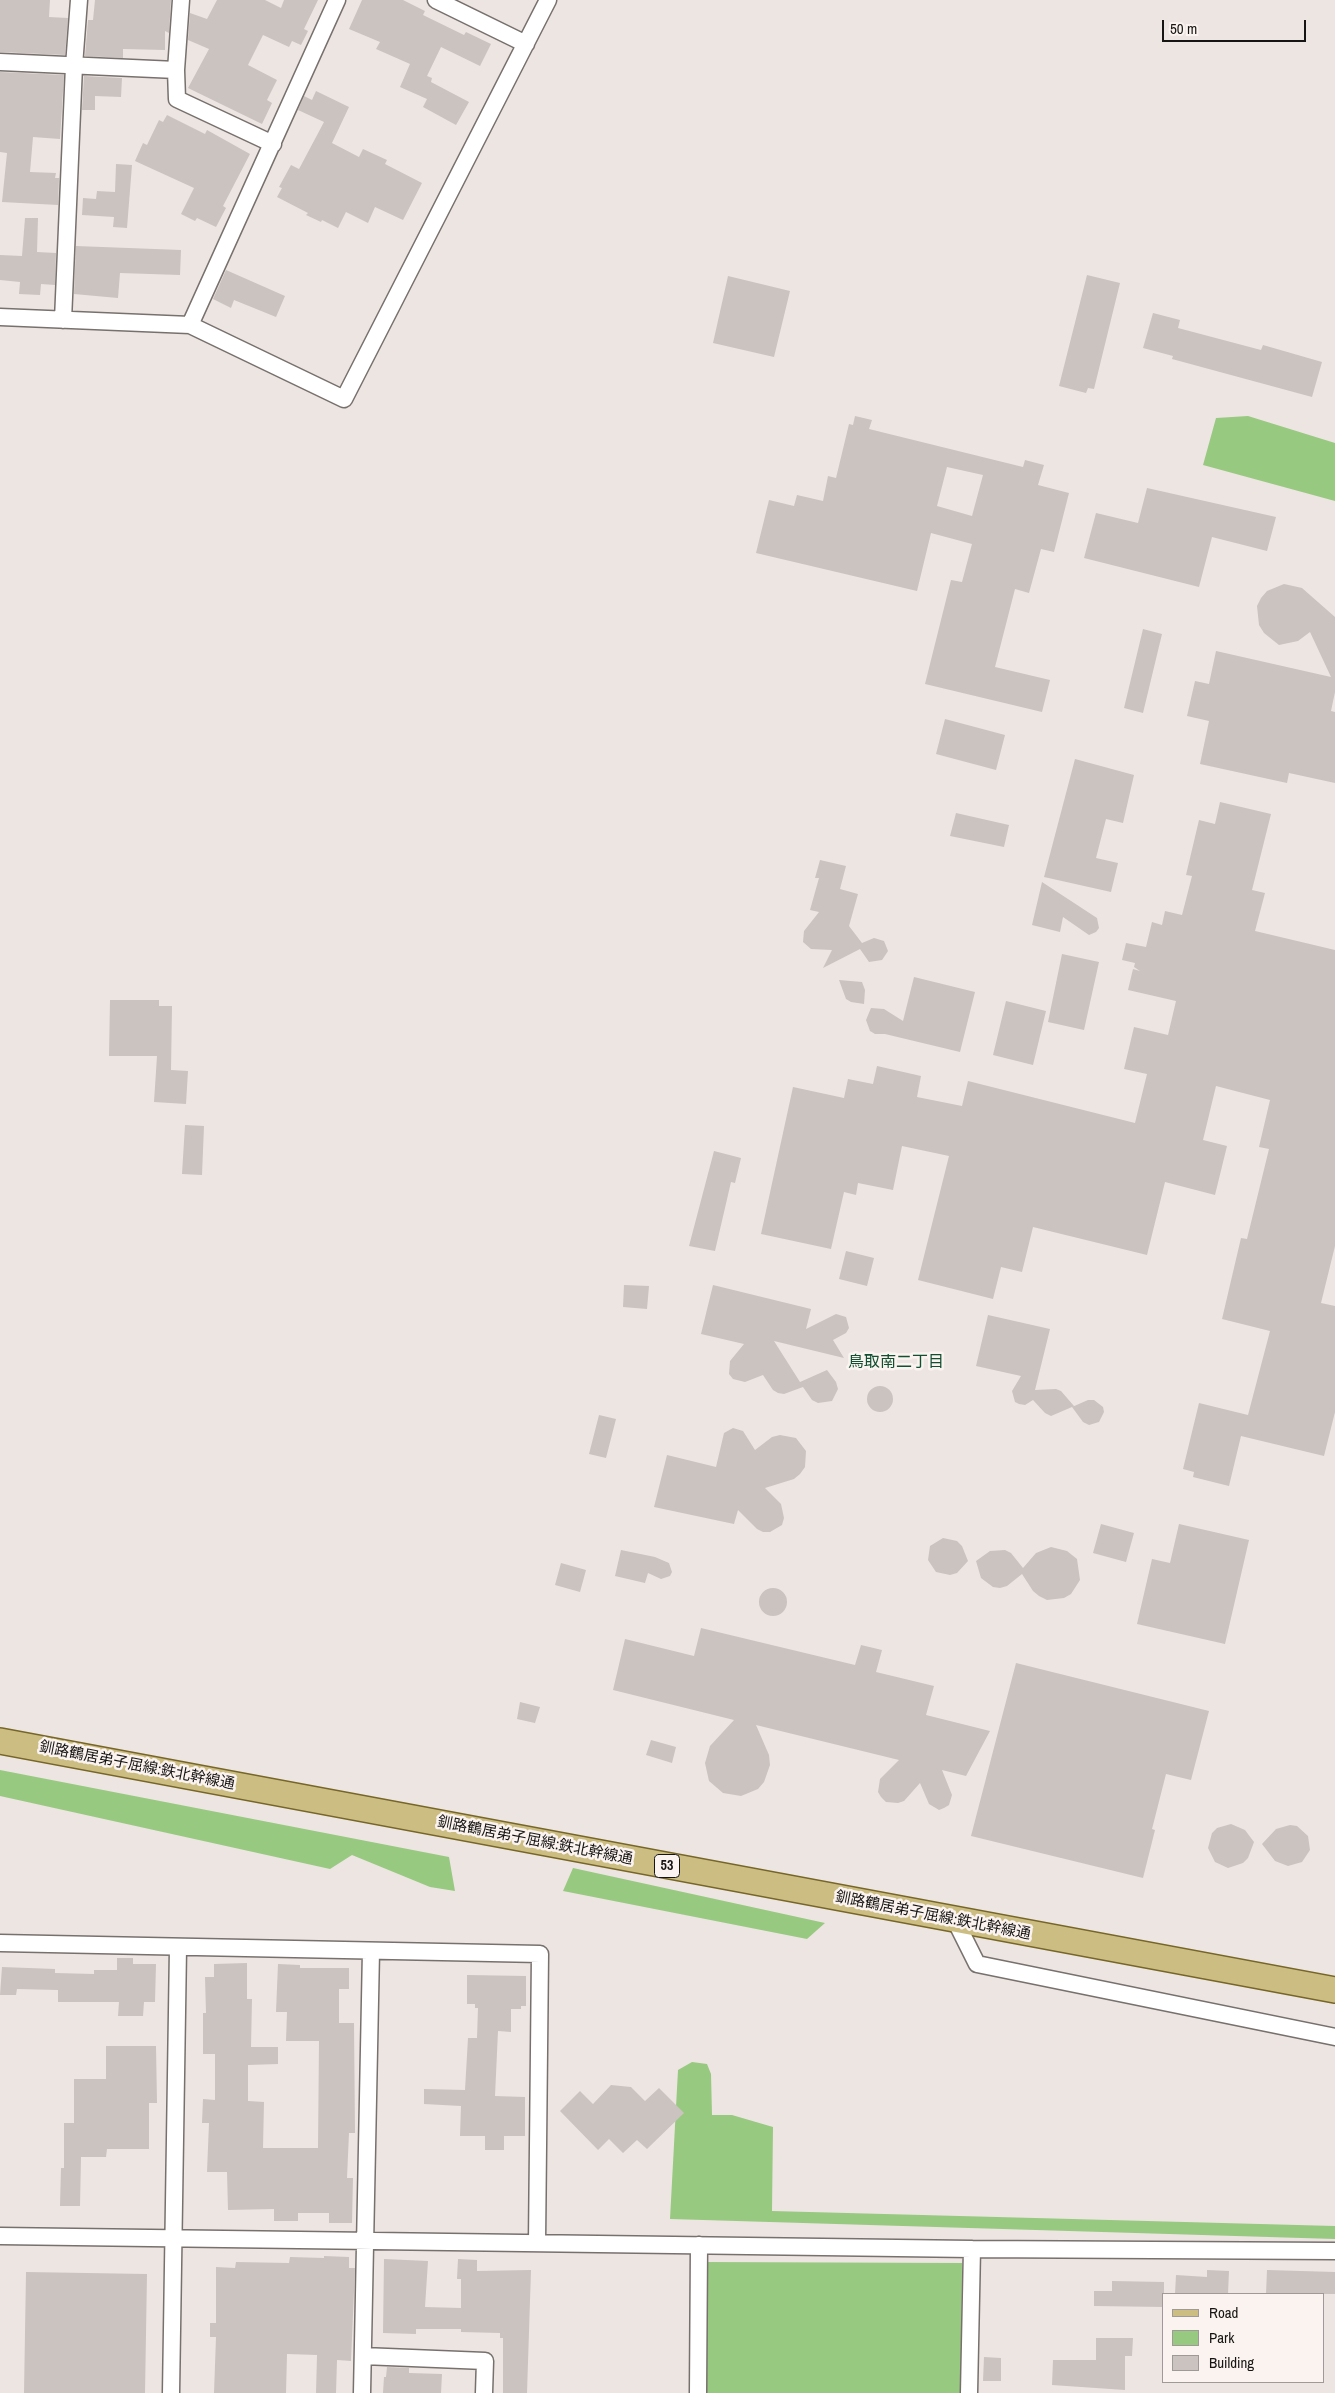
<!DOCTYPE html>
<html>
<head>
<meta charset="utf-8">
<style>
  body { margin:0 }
  #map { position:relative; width:1335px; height:2393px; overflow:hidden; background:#ede5e2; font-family:"Archivo Narrow",sans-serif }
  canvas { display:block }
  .legend { position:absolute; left:1162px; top:2293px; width:162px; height:90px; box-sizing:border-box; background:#faf3ef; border:1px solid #9f9a97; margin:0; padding:6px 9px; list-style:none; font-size:15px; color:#171514 }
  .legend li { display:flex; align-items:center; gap:10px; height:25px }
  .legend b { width:25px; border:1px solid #9f9a97 }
  .scale { position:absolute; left:1162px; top:20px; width:144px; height:22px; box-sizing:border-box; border:2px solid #171514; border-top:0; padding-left:6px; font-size:15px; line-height:18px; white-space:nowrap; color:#171514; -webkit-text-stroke:4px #faf3ef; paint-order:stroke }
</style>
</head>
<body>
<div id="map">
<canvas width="1335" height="2393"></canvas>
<ul class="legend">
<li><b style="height:6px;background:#ccbe83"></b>Road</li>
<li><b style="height:14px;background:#98c980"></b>Park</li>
<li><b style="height:14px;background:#cac3bf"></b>Building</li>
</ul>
<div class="scale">50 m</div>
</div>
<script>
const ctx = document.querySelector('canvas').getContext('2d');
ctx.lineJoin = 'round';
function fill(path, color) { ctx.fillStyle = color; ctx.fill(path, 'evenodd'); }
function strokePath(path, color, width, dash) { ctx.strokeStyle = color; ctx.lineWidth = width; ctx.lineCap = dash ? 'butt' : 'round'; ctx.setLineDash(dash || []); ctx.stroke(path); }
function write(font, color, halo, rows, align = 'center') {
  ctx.font = font + ' "Archivo Narrow","Noto Sans JP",sans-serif'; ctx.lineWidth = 5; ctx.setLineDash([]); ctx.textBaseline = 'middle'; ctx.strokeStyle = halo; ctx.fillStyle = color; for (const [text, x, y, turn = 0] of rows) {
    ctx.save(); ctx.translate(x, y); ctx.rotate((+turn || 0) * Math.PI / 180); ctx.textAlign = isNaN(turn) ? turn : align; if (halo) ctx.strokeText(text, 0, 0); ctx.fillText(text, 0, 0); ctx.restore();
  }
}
const green = new Path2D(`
  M1248 416 1335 443V501L1203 465 1216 418Z
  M0 1770 449 1857 455 1891 430 1887 352 1855 330 1869 0 1796Z
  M573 1868 825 1923 807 1939 563 1891Z
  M692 2062 707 2064 711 2074 712 2115H732L773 2127 772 2211 1335 2226V2239L670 2219 678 2070Z
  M704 2262 962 2263 961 2393H703Z`);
const building = new Path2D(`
  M0 0H50L49 17 68 18 65 55 0 52Z
  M95 0H171L169 33 165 31V50L123 49V58L85 56 88 20H93Z
  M217 0H265L281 8 284 0H318L304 29 308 31 301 45 292 41 289 47 263 35 248 65 277 80 267 100 272 103 262 124 188 88 209 49 188 40 190 13 207 19Z
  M362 0H403L425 11 423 15 464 35 466 32 491 44 480 66 441 47 427 76 432 78 431 82 469 102 456 125 423 107 427 99 400 87 410 64 376 49 380 42 349 29Z
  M0 72 64 75 60 139 33 137 30 172 56 173 55 178H59L58 205 2 202 7 153 0 152Z
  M84 76 122 78 121 97 95 96V110H82Z
  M316 91 349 107 332 143 359 157 363 149 387 160 385 164 422 183 403 220 375 207 368 223 346 212 338 228 322 220 321 222 306 215 308 213 277 197 282 188 279 187 291 165 299 169 324 122 298 110 304 96 312 100Z
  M167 115 205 134 207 130 250 154 223 206 226 208 216 227 197 218 195 221 181 214 194 188 135 161 143 143 147 145 159 120 163 122Z
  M116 164 132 165 127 228 113 227 114 217 82 215 83 198 96 199 97 191 115 192Z
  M25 218H38L37 252 56 253 55 285 41 284 40 295 19 294 20 282 0 280V255L22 256Z
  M76 246 181 250 180 275 120 273 118 298 74 294Z
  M226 270 285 296 276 317 234 300 231 308 213 299Z
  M1087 275 1120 283 1094 389 1088 388 1086 393 1059 386Z
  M728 276 790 291 774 357 713 343Z
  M1153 313 1180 320 1178 328 1261 350 1263 345 1322 362 1312 397 1172 359 1173 356 1143 348Z
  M855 416 872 420 869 429 1023 467 1025 460 1044 465 1038 485 1069 493 1054 552 1041 549 1029 593 1015 589 995 667 1050 680 1042 712 925 684 951 580 962 582 972 544 931 533 917 591 756 553 769 500 794 506 797 495 823 501 828 476 836 478 849 424 853 425ZM947 467 983 475 972 516 937 506Z
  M1147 488 1276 517 1267 551 1212 537 1199 587 1084 558 1096 513 1138 523Z
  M1284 584 1302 588 1335 617V692L1331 711 1335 712V783L1289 773 1287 783 1200 764 1209 721 1187 716 1195 681 1209 684 1216 651 1331 677 1310 632 1298 641 1279 645 1264 633 1259 625 1257 606 1261 598 1267 591Z
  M1143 629 1162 634 1143 713 1124 708Z
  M945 719 1005 735 996 770 936 754Z
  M1075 759 1134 775 1123 823 1106 819 1096 858 1118 863 1111 892 1044 877Z
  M1220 802 1271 814 1252 890 1265 893 1255 931 1335 950V1246L1321 1303 1335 1306V1412L1324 1456 1241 1436 1229 1486 1193 1477 1194 1472 1183 1469 1199 1403 1248 1415 1270 1331 1222 1319 1241 1238 1247 1239 1269 1149 1259 1147 1270 1100 1216 1086 1203 1140 1227 1146 1215 1195 1165 1182 1147 1255 1033 1227 1022 1272 1001 1267 993 1299 918 1280 949 1156 902 1146 893 1190 858 1183 856 1195 844 1192 831 1249 761 1234 793 1087 844 1098 848 1079 873 1084 877 1066 921 1076 917 1097 962 1106 968 1081 1135 1123 1147 1074 1124 1069 1134 1027 1168 1035 1176 1001 1128 990 1133 969 1140 971 1134 967 1135 963 1122 960 1126 943 1146 947 1152 922 1162 925 1165 911 1182 915 1192 876 1186 875 1199 820 1215 824Z
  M956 813 1009 825 1004 847 950 836Z
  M820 860 846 866 840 889 858 894 849 926 862 943 874 938 884 941 888 951 882 960 869 962 860 949 823 968 832 950 811 949 803 942 804 931 819 912 810 910 819 878H815Z
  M1042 882 1097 918 1099 928 1096 932 1089 935 1063 917 1060 932 1032 925Z
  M1062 954 1099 962 1084 1030 1048 1022Z
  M914 977 975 992 960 1052 885 1034H875L870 1031 866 1020 871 1008 884 1009 903 1021Z
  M839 980 862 982 865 990 864 1004 851 1002 846 999Z
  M110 1000H159V1006H172L171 1070 188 1071 186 1104 154 1102 157 1056H109Z
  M1006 1001 1046 1011 1033 1065 993 1055Z
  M185 1125 204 1126 202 1175 182 1174Z
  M714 1151 741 1158 735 1183 731 1182 715 1251 689 1246Z
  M846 1251 874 1258 867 1286 839 1279Z
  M624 1285 649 1286 647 1309 623 1307Z
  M713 1285 811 1309 806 1329 836 1314 846 1317 849 1328 846 1333 833 1340 844 1358 774 1341 800 1382 827 1370 836 1382 838 1389 832 1401 818 1403 812 1400 803 1387 784 1394 778 1393 773 1390 763 1375 745 1382 733 1379 729 1374 730 1361 744 1344 701 1334Z
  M988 1315 1050 1329 1035 1390 1056 1389 1061 1391 1074 1406 1072 1407 1088 1400H1094L1103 1407 1104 1412 1099 1422 1089 1425 1083 1422 1072 1407 1051 1416 1045 1413 1033 1400 1025 1405 1019 1404 1015 1402 1012 1391 1021 1376 976 1366Z
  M867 1399a13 13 0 1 1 26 0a13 13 0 1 1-26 0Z
  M599 1415 616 1419 606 1458 589 1454Z
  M733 1428 743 1431 755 1450 772 1437 780 1435 796 1438 806 1451 805 1467 800 1474 794 1479 765 1488 781 1504 784 1518 782 1525 770 1532H763L757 1529 738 1510 734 1524 654 1507 667 1455 716 1467 724 1433Z
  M1101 1524 1134 1533 1126 1562 1093 1553Z
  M1179 1524 1249 1540 1225 1644 1137 1624 1152 1559 1170 1563Z
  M943 1538 957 1541 962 1546 968 1561 957 1573 950 1575 936 1572 928 1560 930 1546Z
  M1051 1547 1067 1551 1077 1559 1080 1580 1071 1594 1064 1598 1047 1600 1039 1596 1033 1591 1022 1574 1007 1586 1000 1588 993 1587 981 1578 976 1561 990 1551 1005 1550 1011 1553 1023 1568 1036 1553Z
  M621 1550 655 1557 669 1563 672 1572 670 1576 661 1579 648 1573 645 1583 615 1576Z
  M561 1563 586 1570 580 1592 555 1585Z
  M759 1602a14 14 0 1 1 28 0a14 14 0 1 1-28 0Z
  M701 1628 855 1665 861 1645 882 1650 876 1672 934 1686 926 1715 990 1731 966 1776 942 1770 952 1795 949 1805 944 1808 939 1810 929 1804 920 1783 904 1801 898 1803 886 1802 881 1797 878 1792 880 1779 899 1760 756 1725 769 1755 770 1765 764 1782 758 1789 741 1796 723 1793 709 1781 705 1763 710 1746 734 1720 613 1690 625 1639 694 1656Z
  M1016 1663 1209 1711 1191 1780 1166 1774 1152 1829 1155 1830 1143 1878 971 1836Z
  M520 1702 540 1707 535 1723 517 1719Z
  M651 1740 676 1747 672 1763 646 1755Z
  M1231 1824 1245 1830 1254 1842 1248 1858 1243 1863 1228 1868 1215 1862 1208 1848 1212 1833 1217 1828Z
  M1290 1825 1297 1826 1308 1836 1310 1850 1302 1862 1288 1866 1275 1861 1262 1844 1276 1829Z
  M117 1958H133V1964H156L155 2002H144L143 2016H118L119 2002H58V1990L17 1989 16 1995H0L2 1967 55 1969V1973L94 1974V1970H117Z
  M247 1963V1999H252L251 2047H278V2064L248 2065V2101L264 2102 263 2148H318L319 2041H286L287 2012H276L278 1964 300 1965V1968H349V1989H339V2023H354L355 2133H349L347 2178H353L352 2223H329V2213H298V2221H274V2209L228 2210 227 2172H207L209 2123H202L203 2099 215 2100V2054H203V2013H206L205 1977H214V1964Z
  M467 1975 526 1976V2006H521V2009H511V2032L498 2031 495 2096 525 2097V2136H504V2150H485V2136H460L461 2106 424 2104V2089L465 2090 468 2038H477L478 2008H475V2004H467Z
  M106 2046H156L157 2103H149V2149H107L106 2157H81L80 2206H60L61 2168H64V2123H74V2079H106Z
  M611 2085 631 2087 645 2101 659 2088 684 2113 647 2149 637 2140 623 2153 609 2139 598 2150 560 2111 580 2091 593 2104Z
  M324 2256 349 2257V2268H355L351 2361 337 2360 336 2393H316L317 2355 287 2354 286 2393H214L216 2337H210V2323H216V2267L235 2268 236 2262 289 2263 290 2257 324 2258Z
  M384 2259 428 2261 425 2307 461 2308V2279H457L458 2259 477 2260V2271L531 2270 527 2393H503V2338H500V2333L461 2332V2329H416V2334L383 2333Z
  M1207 2270 1229 2271 1228 2294H1175L1176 2275 1207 2277Z
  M1267 2270 1335 2272V2294H1266Z
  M26 2272 147 2274 145 2393H24Z
  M1112 2281 1164 2282V2307L1094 2306V2291H1112Z
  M1096 2338H1133L1132 2356H1125V2390L1052 2385 1053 2360H1096Z
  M984 2357 1001 2358V2381H983Z
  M387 2367 409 2368V2373L442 2374 441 2393H383L384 2377H386Z`);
const minor = new Path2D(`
  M181 0 176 70 177 99 273 144
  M436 0 526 44
  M0 62 176 70
  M0 317 190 325 344 399 548 0
  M63 320 74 66 79 0
  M190 325 337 0
  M955 1920 977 1964 1335 2037
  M0 1943 540 1954 537 2242
  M0 2236 972 2249 1335 2251
  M363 2356 485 2361 484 2393
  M171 2393 178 1948
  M362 2393 371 1951
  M698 2393 699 2245
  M969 2393 972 2249`);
const primary = new Path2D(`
  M0 1741 1335 1990`);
const shields = [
  [667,1866,25]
];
const shieldNames = [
  ["53",667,1866]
];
const streetNames = [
  ["釧路鶴居弟子屈線:鉄北幹線通",137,1766,11],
  ["釧路鶴居弟子屈線:鉄北幹線通",535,1841,11],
  ["釧路鶴居弟子屈線:鉄北幹線通",933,1916,11]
];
const neighbourhoodNames = [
  ["鳥取南二丁目",896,1363]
];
fill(green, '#98c980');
fill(building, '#cac3bf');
strokePath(minor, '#77706d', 19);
strokePath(primary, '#776627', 28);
strokePath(minor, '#fff', 16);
strokePath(primary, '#ccbe83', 25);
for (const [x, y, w] of shields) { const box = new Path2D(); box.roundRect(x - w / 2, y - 11.5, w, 23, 4); ctx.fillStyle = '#faf3ef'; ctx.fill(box); strokePath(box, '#171514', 1); }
write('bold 14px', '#171514', null, shieldNames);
write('15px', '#171514', '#faf3ef', streetNames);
write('16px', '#104f31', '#faf3ef', neighbourhoodNames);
</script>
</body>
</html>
